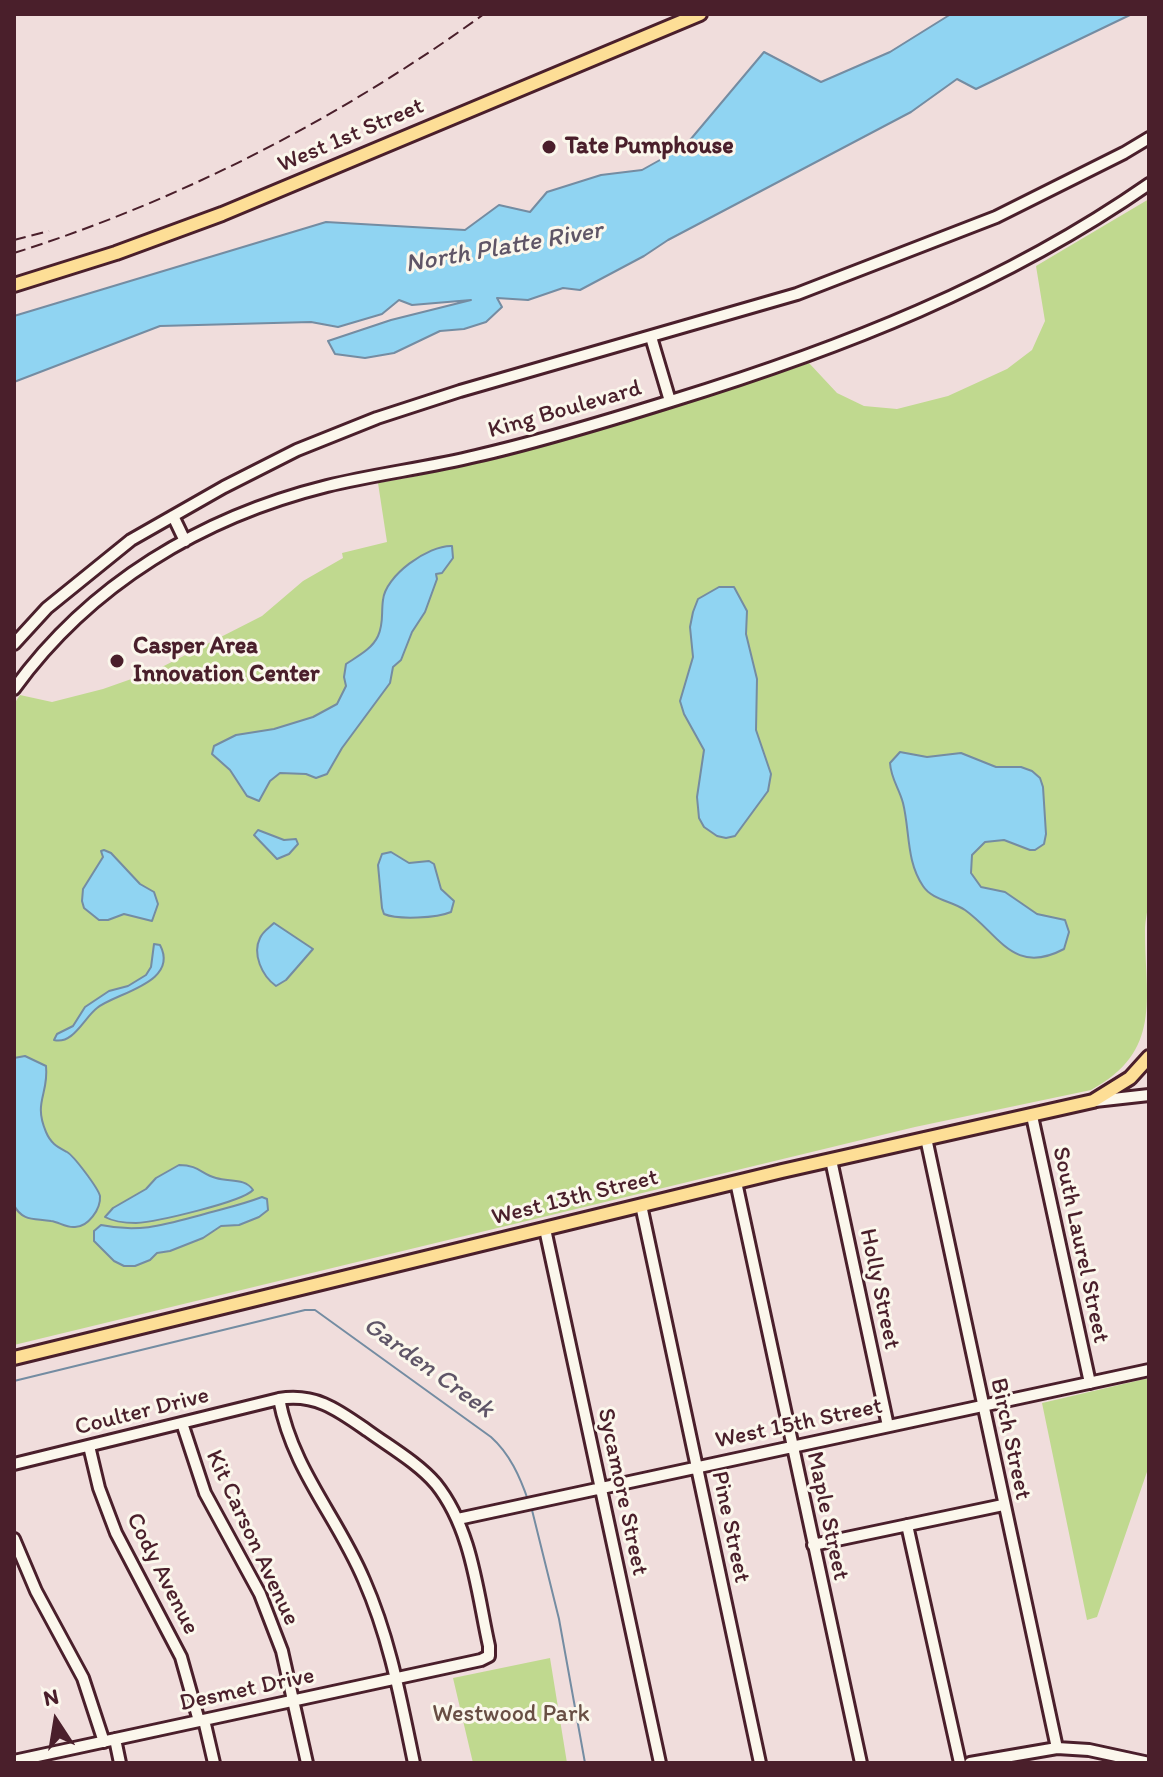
<!DOCTYPE html>
<html>
<head>
<meta charset="utf-8">
<style>
  body { margin:0 }
  #map { position:relative; width:1163px; height:1777px; overflow:hidden; background:#f0dddc; font-family:Itim,sans-serif }
  canvas { display:block }
  .frame { position:absolute; inset:0; border:16px solid #4a1f2b; pointer-events:none }
  .north { position:absolute; left:16px; top:1681px; width:80px; height:80px; -webkit-text-stroke:6px #fbf7ec; paint-order:stroke; rotate:348deg; font-size:22px; font-weight:700; line-height:32px; text-align:center; color:#4a1f2b }
  .north::after { content:''; display:block; margin:auto; width:28px; height:36px; background:#4a1f2b; clip-path:polygon(50% 0,100% 100%,50% 72%,0 100%) }
</style>
</head>
<body>
<div id="map">
<canvas width="1163" height="1777"></canvas>
<div class="frame"></div>
<div class="north">N</div>
</div>
<script>
const ctx = document.querySelector('canvas').getContext('2d');
ctx.lineJoin = 'round';
function fill(path, color) { ctx.fillStyle = color; ctx.fill(path, 'evenodd'); }
function strokePath(path, color, width, dash) { ctx.strokeStyle = color; ctx.lineWidth = width; ctx.lineCap = dash ? 'butt' : 'round'; ctx.setLineDash(dash || []); ctx.stroke(path); }
function write(font, color, halo, rows, align = 'center') {
  ctx.font = font + ' Itim,sans-serif'; ctx.lineWidth = 6; ctx.setLineDash([]); ctx.textBaseline = 'middle'; ctx.strokeStyle = halo; ctx.fillStyle = color; for (const [text, x, y, turn = 0] of rows) {
    ctx.save(); ctx.translate(x, y); ctx.rotate((+turn || 0) * Math.PI / 180); ctx.textAlign = isNaN(turn) ? turn : align; if (halo) ctx.strokeText(text, 0, 0); ctx.fillText(text, 0, 0); ctx.restore();
  }
}
const green = new Path2D(`
  M1149 199V899C1148 909 1145 920 1145 931 1145 999 1163 1051 1091 1090L915 1127 14 1345V704L20 695 52 702 103 689 154 671 262 616 303 581 343 558 342 553 387 542 378 483C469 468 557 442 645 415 700 398 755 382 809 363L837 393 864 406 897 409 948 396 1007 369 1032 350 1045 321 1036 266Z
  M1149 1378V1466L1097 1617 1087 1620 1042 1403Z
  M550 1658 567 1763H473L453 1678Z`);
const water = new Path2D(`
  M951 14H1132L976 89 957 79 911 112 668 240 644 256 580 290 563 288 528 300 497 298 502 307 486 322 464 329 440 331 394 353 365 358 335 354 328 341 391 320 471 300 412 305 399 300 382 314 338 327 311 322 160 326 14 382V316L326 222 465 230 499 205 530 212 547 192 601 175 642 170 685 146 764 52 821 82 890 52Z
  M452 546 453 558 442 573 436 574 437 579 425 612 412 632 401 660 393 667 390 683 342 748 327 774 316 778 306 774 280 773 270 781 259 801 247 796 230 770 212 754 214 746 236 735 274 729 313 717 337 704 346 686 344 677 346 664C358 656 372 649 378 636 384 623 381 613 383 600 385 576 428 545 452 546Z
  M719 587H734L747 611 746 634 757 679 756 730 771 774 768 791 735 836 726 838 717 836 704 827 699 818 697 797 704 750 684 714 680 701 693 657 690 627 693 612 698 599Z
  M900 752 927 757 961 753 996 767H1021L1032 771 1040 778 1043 787 1046 834 1044 844 1035 850H1030L1004 840 985 842 972 855 971 873 981 887 1005 892 1037 914 1065 920 1069 932 1064 949C1013 976 999 934 965 910 952 901 932 900 923 886 906 861 910 831 903 803 899 788 891 779 890 763Z
  M258 830 284 840 296 839 298 844 289 854 277 859 254 835Z
  M104 850 111 853 140 884 154 892 158 904 152 921 124 914 108 920H99L84 908 82 901 83 889 103 857 101 851Z
  M391 852 409 863 429 861 434 864 441 889 454 901 451 912C437 918 398 920 384 914L382 908 378 865 382 854Z
  M274 923 313 949 286 980 276 986C262 976 252 954 260 938 263 931 269 928 274 923Z
  M154 944 160 945C180 983 115 993 97 1008 84 1018 73 1045 54 1040L57 1034 73 1026 85 1007 109 991 128 986 146 975 151 967Z
  M25 1056 46 1066C49 1094 33 1102 46 1132 51 1144 58 1147 67 1152 74 1156 98 1188 100 1196 101 1209 88 1227 75 1227 66 1228 59 1222 51 1221 36 1218 22 1222 14 1205V1058Z
  M179 1165C199 1165 201 1174 216 1178 230 1182 245 1178 253 1190 242 1202 156 1222 136 1223 126 1223 114 1222 105 1217L113 1208 146 1189 156 1178Z
  M262 1197 267 1199 268 1210 259 1217 239 1225 221 1226 203 1238 170 1251 157 1253 150 1260 135 1266H124L114 1261 94 1241V1231L101 1225C139 1233 164 1225 201 1215 222 1209 241 1205 262 1197Z`);
const stream = new Path2D(`
  M14 1381 305 1310H315L491 1437C510 1454 520 1477 528 1500
  M531 1506 559 1619 585 1763`);
const minor = new Path2D(`
  M651 337 670 401
  M173 516 185 541
  M14 644 47 608 131 540 224 487 297 450 377 418 460 391 797 294 996 217 1124 153 1149 138
  M14 689C90 584 202 517 327 486 376 474 427 468 476 456 542 441 607 421 671 401 840 349 1004 285 1149 184
  M1095 1101 1149 1095
  M1032 1116 1090 1383
  M926 1138 1057 1748
  M831 1160 888 1426
  M736 1182 861 1763
  M641 1205 760 1763
  M545 1229 660 1763
  M279 1399C293 1471 337 1516 364 1580 390 1639 401 1701 414 1763
  M182 1423 205 1493 260 1594 282 1651 307 1763
  M89 1446 99 1488 116 1533 181 1657 199 1721
  M14 1464 279 1399C316 1393 338 1410 368 1431 390 1447 418 1463 436 1484 472 1529 477 1592 489 1646V1656L481 1660 14 1761
  M458 1519 1149 1370
  M907 1525 960 1763
  M14 1539 36 1591 83 1678 104 1742
  M813 1545 1003 1505
  M204 1720 214 1763
  M115 1739 120 1763
  M970 1763 1057 1748 1089 1750 1149 1763`);
const major = new Path2D(`
  M14 285 116 253 222 214 700 14
  M14 1358 782 1171 1093 1101 1130 1078 1149 1057`);
const rail = new Path2D(`
  M14 240 49 231
  M14 253C182 200 342 117 484 14`);
const markers = [
  [549,147,8,"#4a1f2b"],
  [117,661,8,"#4a1f2b"]
];
const streetNames = [
  ["West 1st Street",351,136,-23],
  ["King Boulevard",565,410,-16],
  ["West 13th Street",575,1198,-14],
  ["South Laurel Street",1080,1245,78],
  ["Holly Street",879,1289,78],
  ["Coulter Drive",142,1412,-14],
  ["West 15th Street",799,1424,-12],
  ["Birch Street",1010,1439,78],
  ["Sycamore Street",622,1492,78],
  ["Maple Street",827,1516,78],
  ["Pine Street",730,1527,78],
  ["Kit Carson Avenue",252,1538,65],
  ["Cody Avenue",162,1574,63],
  ["Desmet Drive",247,1690,-12]
];
const poiNames = [
  ["Tate Pumphouse",565,147],
  ["Casper Area",133,647],
  ["Innovation Center",133,675]
];
const parkNames = [
  ["Westwood Park",511,1715]
];
const waterNames = [
  ["North Platte River",504,248,-10],
  ["Garden Creek",428,1368,36]
];
fill(green, '#c0d98f');
fill(water, '#90d4f2');
strokePath(water, '#748ca2', 2);
strokePath(stream, '#748ca2', 2);
strokePath(minor, '#4a1f2b', 16);
strokePath(major, '#4a1f2b', 18);
strokePath(minor, '#fbf7ec', 10);
strokePath(major, '#fdde96', 12);
strokePath(rail, '#4a1f2b', 2, [12, 6]);
for (const [x, y, r, color] of markers) { const dot = new Path2D(); dot.arc(x, y, r, 0, 2 * Math.PI); ctx.fillStyle = color; ctx.fill(dot); strokePath(dot, '#fbf7ec', 3); }
write('24px', '#4a1f2b', '#fbf7ec', streetNames);
write('bold 24px', '#4a1f2b', '#fbf7ec', poiNames, 'left');
write('24px', '#684e44', '#fbf7ec', parkNames);
write('italic 26px', '#5f5567', '#fbf7ec', waterNames);
</script>
</body>
</html>
